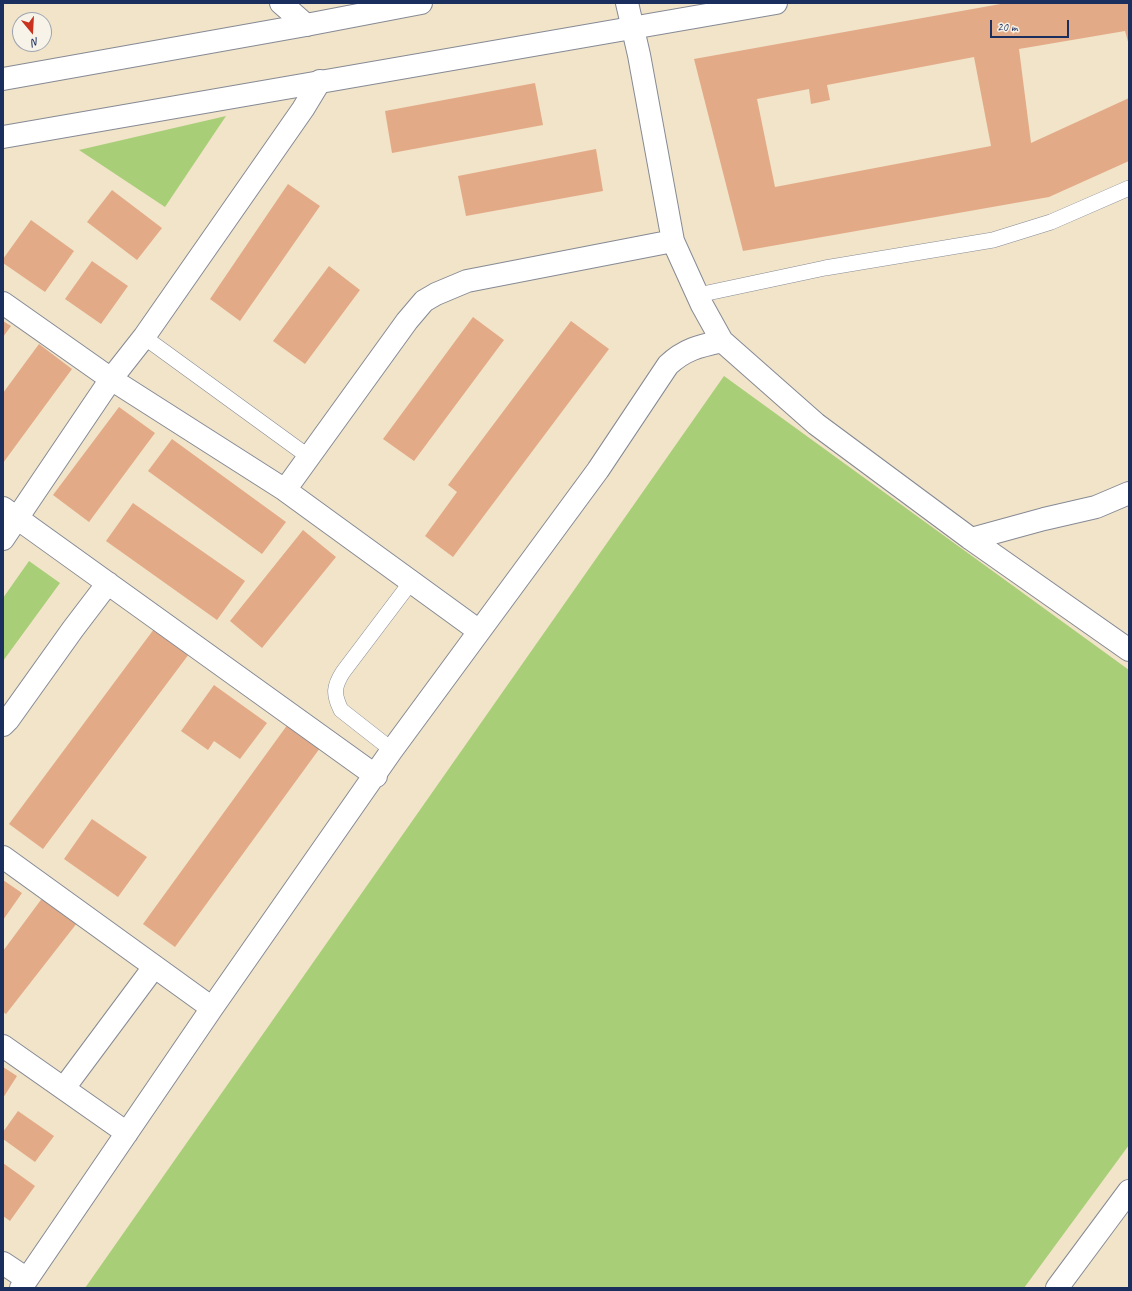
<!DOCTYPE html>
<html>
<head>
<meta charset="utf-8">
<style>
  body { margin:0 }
  #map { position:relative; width:1132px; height:1291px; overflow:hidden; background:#f1e4c9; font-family:Caveat,sans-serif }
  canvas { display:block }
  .frame { position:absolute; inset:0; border:4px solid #1b2f5e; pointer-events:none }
  .north { position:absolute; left:12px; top:12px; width:40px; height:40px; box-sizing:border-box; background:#f7f3e8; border:1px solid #9fa5b1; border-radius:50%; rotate:162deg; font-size:11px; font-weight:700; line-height:16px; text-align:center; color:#1b2f5e }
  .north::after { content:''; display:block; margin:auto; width:14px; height:18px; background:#c8321e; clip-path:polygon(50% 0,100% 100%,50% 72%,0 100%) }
  .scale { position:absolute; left:990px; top:20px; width:79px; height:18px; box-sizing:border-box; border:2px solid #1b2f5e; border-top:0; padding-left:5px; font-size:12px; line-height:14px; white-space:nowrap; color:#1b2f5e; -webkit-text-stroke:3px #f7f3e8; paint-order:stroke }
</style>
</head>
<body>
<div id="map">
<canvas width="1132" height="1291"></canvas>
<div class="frame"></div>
<div class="north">N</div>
<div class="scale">20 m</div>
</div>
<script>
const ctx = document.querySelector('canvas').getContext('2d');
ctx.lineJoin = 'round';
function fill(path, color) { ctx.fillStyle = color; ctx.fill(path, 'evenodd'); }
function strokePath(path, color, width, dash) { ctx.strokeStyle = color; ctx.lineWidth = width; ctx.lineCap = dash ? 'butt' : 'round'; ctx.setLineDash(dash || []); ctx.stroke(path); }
const green = new Path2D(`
  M226 116 165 207 79 150Z
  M724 376 1129 670V1145L1024 1288H85Z
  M29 561 60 583 3 661V598Z`);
const building = new Path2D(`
  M1006 3H1129V45L1125 31 1019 49 1031 143 1129 98V161L1049 197 743 251 694 59ZM974 57 991 146 775 187 757 99 809 89 811 104 830 100 827 85Z
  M535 83 543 125 392 153 385 111Z
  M596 149 603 191 466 216 458 176Z
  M288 184 320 206 240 321 210 299Z
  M112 190 162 228 137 260 87 222Z
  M31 220 74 251 45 292 3 263V259Z
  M92 261 128 286 101 324 65 299Z
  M329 266 360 290 305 364 273 341Z
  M473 317 504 340 414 461 383 439Z
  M3 321 11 326 3 337Z
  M571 321 609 349 453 557 425 536 457 492 448 485Z
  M39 344 72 369 3 463V393Z
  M119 407 155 433 89 522 53 495Z
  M172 439 286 522 262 554 148 471Z
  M133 503 245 581 217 620 106 541Z
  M303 530 336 557 262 648 230 621Z
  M154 629 189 654 43 849 9 824Z
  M214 685 267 723 240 759 214 741 208 750 181 731Z
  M288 724 320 748 175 947 143 924Z
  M92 819 147 857 118 897 64 859Z
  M3 880 22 893 3 920Z
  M43 897 77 923 6 1014 3 1012V951Z
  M3 1067 17 1076 3 1098Z
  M18 1111 54 1136 35 1162 3 1139V1132Z
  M3 1163 35 1186 10 1221 3 1216Z`);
const service = new Path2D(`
  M698 295 825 268 993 240 1051 222 1129 188
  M144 337 309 457
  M392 750 341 710C333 694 334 686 343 672L411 582`);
const minor = new Path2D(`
  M281 3 306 25
  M627 3 639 55 673 241 702 305 722 341 816 424 971 539 1129 650
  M3 303 111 379 285 490 479 631
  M285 490 407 321 424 301 436 294 467 281 673 241
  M3 508 376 776
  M3 539 111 379 144 337 303 109 320 81
  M971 539 1044 519 1096 507 1129 493
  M3 725 8 720 73 629 108 583
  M3 857 212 1008
  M3 1046 127 1133
  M64 1088 154 967
  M3 1263 27 1279
  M21 1288 212 1008 392 750 598 470 668 365C685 349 700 346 722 341
  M1057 1288 1129 1191`);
const tertiary = new Path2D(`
  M3 79 306 25 421 3
  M3 137 776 3`);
fill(green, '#a9ce78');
fill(building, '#e3aa87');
strokePath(service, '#868a94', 16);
strokePath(minor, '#868a94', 24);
strokePath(tertiary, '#868a94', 24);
strokePath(service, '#fff', 15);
strokePath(minor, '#fff', 22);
strokePath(tertiary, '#fff', 22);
</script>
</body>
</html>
